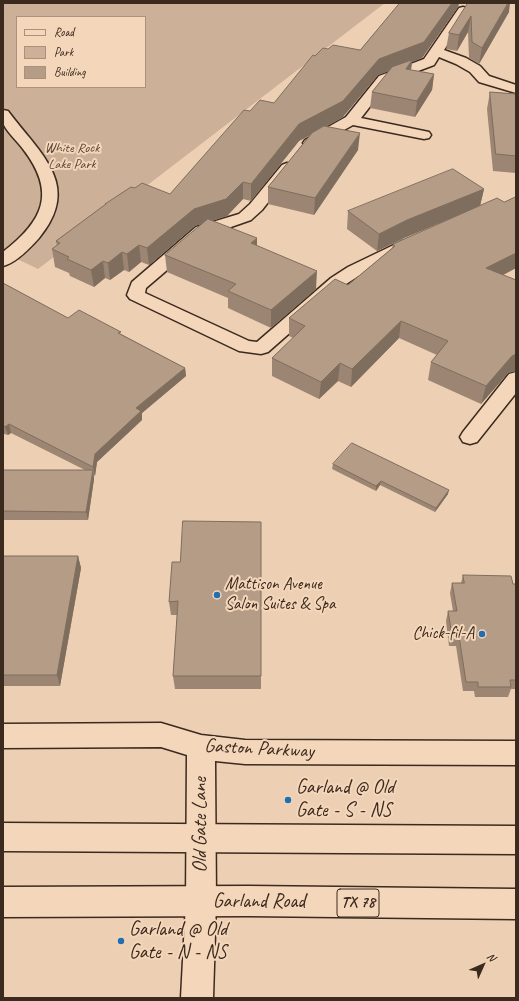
<!DOCTYPE html>
<html>
<head>
<meta charset="utf-8">
<style>
  body { margin:0 }
  #map { position:relative; width:519px; height:1001px; overflow:hidden; background:#edcfb4; font-family:Caveat,sans-serif }
  canvas { display:block }
  .frame { position:absolute; inset:0; border:4px solid #3b2a1e; pointer-events:none }
  .legend { position:absolute; left:16px; top:16px; width:130px; height:72px; box-sizing:border-box; background:#f4d6ba; border:1px solid #aa917c; margin:0; padding:5px 7px; list-style:none; font-size:12px; color:#3b2a1e }
  .legend li { display:flex; align-items:center; gap:8px; height:20px }
  .legend b { width:20px; border:1px solid #aa917c }
  .north { position:absolute; left:463px; top:945px; width:40px; height:40px; -webkit-text-stroke:3px #f4d6ba; paint-order:stroke; rotate:45deg; font-size:11px; font-weight:700; line-height:16px; text-align:center; color:#3b2a1e }
  .north::after { content:''; display:block; margin:auto; width:14px; height:18px; background:#3b2a1e; clip-path:polygon(50% 0,100% 100%,50% 72%,0 100%) }
</style>
</head>
<body>
<div id="map">
<canvas width="519" height="1001"></canvas>
<div class="frame"></div>
<ul class="legend">
<li><b style="height:5px;background:#f4d6ba"></b>Road</li>
<li><b style="height:11px;background:#ccb198"></b>Park</li>
<li><b style="height:11px;background:#b59c86"></b>Building</li>
</ul>
<div class="north">N</div>
</div>
<script>
const ctx = document.querySelector('canvas').getContext('2d');
ctx.lineJoin = 'round';
function fill(path, color) { ctx.fillStyle = color; ctx.fill(path, 'evenodd'); }
function strokePath(path, color, width, dash) { ctx.strokeStyle = color; ctx.lineWidth = width; ctx.lineCap = dash ? 'butt' : 'round'; ctx.setLineDash(dash || []); ctx.stroke(path); }
function write(font, color, halo, rows, align = 'center') {
  ctx.font = font + ' Caveat,sans-serif'; ctx.lineWidth = 4; ctx.setLineDash([]); ctx.textBaseline = 'middle'; ctx.strokeStyle = halo; ctx.fillStyle = color; for (const [text, x, y, turn = 0] of rows) {
    ctx.save(); ctx.translate(x, y); ctx.rotate((+turn || 0) * Math.PI / 180); ctx.textAlign = isNaN(turn) ? turn : align; if (halo) ctx.strokeText(text, 0, 0); ctx.fillText(text, 0, 0); ctx.restore();
  }
}
const green = new Path2D(`
  M3 3H385L38 269 3 252ZM17 17H145V87H17Z`);
const minor = new Path2D(`
  M463 7 467 8 469 11 444 50 466 58 480 66 489 76 516 85V93L479 82 470 72 456 64 439 57 434 65 389 82 361 118 429 132 431 135 429 138 424 139 353 125 315 146 310 147 305 146 303 143 305 140 346 117 379 76 424 59 459 8Z
  M3 110 8 111C40 154 83 185 39 238 30 248 16 263 3 266V252C43 221 57 193 23 149 17 141 8 133 4 125 2 121 3 114 3 110Z
  M287 163 292 165 295 168 262 210 251 220 208 235 146 288 145 293 249 341 257 342 331 278 348 267 402 241 408 240 414 241 416 245 414 249 360 275 343 286 268 352 261 354 239 351 130 299 127 295 132 282 196 227 239 214 250 204 282 165Z
  M516 372V393L477 442 470 444 463 442 460 437 463 432 509 374Z
  M161 723 201 735 245 740 516 741V765L245 764 215 761 216 902 213 998H181L186 902 187 755 161 747 3 748V724Z`);
const major = new Path2D(`
  M3 823 516 826V854L3 851Z
  M248 886 516 889V919L248 916 3 917V887Z`);
const wall = new Path2D(`
  M400 3H459L458 7 422 58 412 62 411 70 434 74 432 90 415 117 370 108 372 92 389 71 378 75 342 118 325 127 358 150 314 215 268 204V187L310 135 299 141 251 201 243 199 227 216 212 221 257 246 316 289 271 328 228 308V298L167 272 165 255 203 223 195 226 149 265 141 262 129 272 124 270 110 280 105 278 94 287 70 276 69 273 55 267 52 249 57 246 56 241 105 205V204L170 194 250 111 274 103 315 56 328 49 360 50Z
  M468 3 509 12 479 64 469 58 468 32 457 51 446 49 449 33Z
  M490 92 516 94V173L493 171 487 109Z
  M484 189 480 206 504 202 516 197V268L503 275 516 280V371L508 373 481 404 428 380 431 362 437 355 399 338 351 387 338 381 319 399 272 376V358L293 338 289 336V318L348 285 392 248 393 244 463 213 404 238 377 251 347 229 348 211Z
  M3 283 68 318 121 334 185 368 186 376 142 413V420L97 462 95 476 94 475V479L88 520H3V470H85L11 433 8 435 4 434H3Z
  M333 464 448 494 435 512 380 485 376 491 332 469Z
  M261 522V689H175L173 676 177 615H171L169 602 180 562Z
  M3 556H78L81 568 60 686H3Z
  M463 575 513 584H516V689H511L508 697H475L474 691H463L456 646H449L446 621 448 611H453L450 593 452 583H461Z`);
const shadedWall = new Path2D(`
  M452 3H459L458 7 422 58 412 62 410 76 406 69 410 63 378 75 342 118 299 141 251 201V184L299 124 379 59Z
  M508 3H510L509 12 479 64 482 48Z
  M471 16 468 32 457 51 459 35Z
  M434 74 432 90 415 117 417 101Z
  M360 133 358 150 314 215 315 198Z
  M243 182V199L227 216 195 226 149 265 147 248 194 209Z
  M484 189 480 206 404 238 377 251 379 234 407 220Z
  M257 238V255L251 243Z
  M139 245 141 262 129 272 127 254Z
  M122 252 124 270 110 280 108 263Z
  M516 253V268L482 286 486 268Z
  M103 261 105 278 94 287 91 270Z
  M317 271 316 289 271 328V310Z
  M401 321 399 338 351 387 352 369Z
  M516 354V371L508 373 481 404 486 386 512 356Z
  M340 363 338 381 319 399 321 382Z
  M185 368 186 376 142 413V420L97 462 95 476 93 467 95 454 136 408Z
  M9 424 11 433 8 435 5 427Z
  M93 470 94 479 88 520 86 512Z
  M381 481 380 485 376 491V486Z
  M449 490 448 494 435 512 436 508Z
  M78 556 81 568 60 686 57 675Z`);
const building = new Path2D(`
  M400 3H452L424 42 379 59 343 101 299 124 251 184 243 182 226 199 194 209 147 248 139 245 127 254 122 252 108 263 103 261 91 270 67 259 69 257 52 249 60 243 56 241 106 204H105L131 187 135 188 142 183 170 194 244 110 250 111 260 100 274 103 313 55 315 56 323 48 328 49 333 45 360 50Z
  M468 3H508L482 48 472 42 471 16 459 35 449 33Z
  M412 60 406 69 434 74 417 101 372 92 392 67Z
  M490 92 516 94V156L496 154Z
  M324 126 360 133 315 198 268 187 312 133Z
  M453 169 484 189 407 220 379 234 348 211Z
  M516 197V253L486 268 516 280V354L512 356 486 386 431 362 448 341 401 321 352 369 340 363 321 382 272 358 305 326 289 318 335 279 348 285 395 246 393 244 497 198 504 202Z
  M208 219 257 238 251 243 317 271 271 310 228 291 236 284 165 255Z
  M3 283 68 318 79 310 121 332 118 333 185 368 136 408 141 411 95 454 93 467 9 424 5 427 3 425Z
  M352 443 449 490 436 508 381 481 376 486 333 464Z
  M3 470H93L86 512 3 511Z
  M183 521 261 522V676H173L178 601 169 602 172 562H180Z
  M3 556H78L57 675H3Z
  M463 575 511 576 513 584H516V680H510L511 687H478V682H466L459 636H452L448 611H457L452 583H464Z`);
const markers = [
  [217,595,4,"#1f6fb2"],
  [482,634,4,"#1f6fb2"],
  [288,800,4,"#1f6fb2"],
  [121,941,4,"#1f6fb2"]
];
const farParknames = [
  ["White Rock",72,148],
  ["Lake Park",72,164]
];
const shields = [
  [358,903,42]
];
const shieldNames = [
  ["TX 78",358,903]
];
const poiNames = [
  ["Mattison Avenue",225,585],
  ["Salon Suites & Spa",225,605],
  ["Chick-fil-A",474,634,"right"]
];
const nearStreetnames = [
  ["Gaston Parkway",259,749,3],
  ["Old Gate Lane",201,825,-90],
  ["Garland Road",259,902]
];
const nearPoinames = [
  ["Garland @ Old",296,788],
  ["Gate - S - NS",296,811],
  ["Garland @ Old",129,930],
  ["Gate - N - NS",129,953]
];
fill(green, '#ccb198');
strokePath(minor, '#3b2a1e', 3);
strokePath(major, '#3b2a1e', 3);
fill(minor, '#f4d6ba');
fill(major, '#f4d6ba');
fill(wall, '#9c8673');
fill(shadedWall, '#7f6d5e');
fill(building, '#b59c86');
strokePath(building, '#7f6d5e', 1);
for (const [x, y, r, color] of markers) { const dot = new Path2D(); dot.arc(x, y, r, 0, 2 * Math.PI); ctx.fillStyle = color; ctx.fill(dot); strokePath(dot, '#f4d6ba', 1.5); }
write('14px', '#584536', '#f4d6ba', farParknames);
for (const [x, y, w] of shields) { const box = new Path2D(); box.roundRect(x - w / 2, y - 14, w, 28, 3); ctx.fillStyle = '#f4d6ba'; ctx.fill(box); strokePath(box, '#3b2a1e', 1); }
write('bold 16px', '#3b2a1e', null, shieldNames);
write('17px', '#3b2a1e', '#f4d6ba', poiNames, 'left');
write('20px', '#3b2a1e', '#f4d6ba', nearStreetnames);
write('20px', '#3b2a1e', '#f4d6ba', nearPoinames, 'left');
</script>
</body>
</html>
